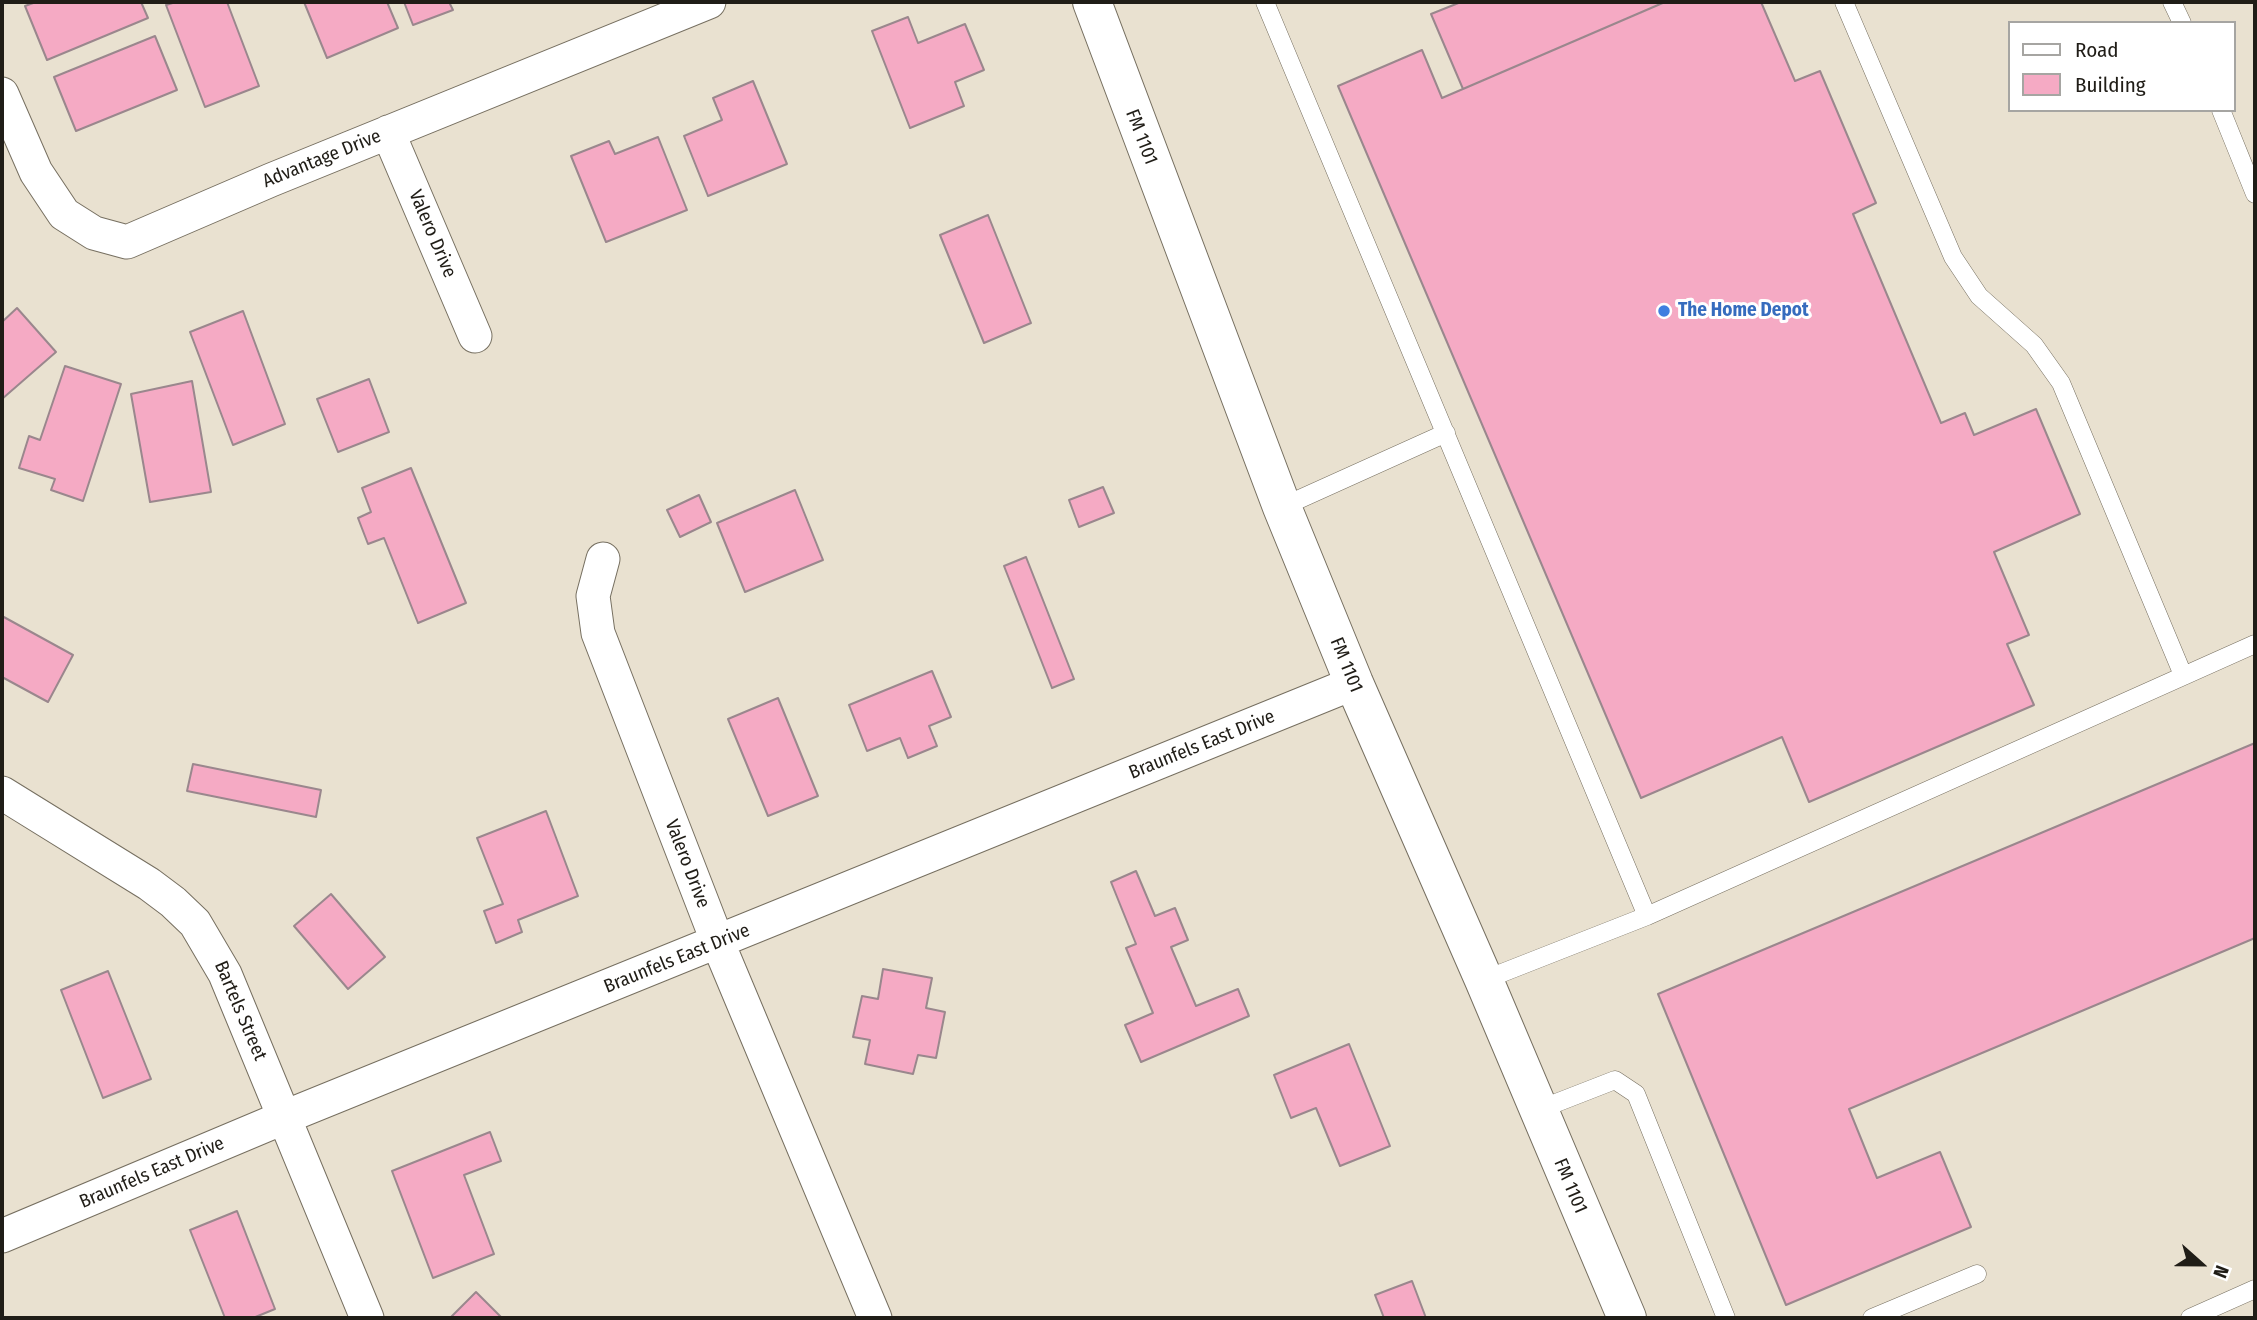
<!DOCTYPE html>
<html>
<head>
<meta charset="utf-8">
<style>
  body { margin:0 }
  #map { position:relative; width:2257px; height:1320px; overflow:hidden; background:#e9e1d0; font-family:"Fira Sans Condensed",sans-serif }
  canvas { display:block }
  .frame { position:absolute; inset:0; border:4px solid #201d17; pointer-events:none }
  .legend { position:absolute; left:2008px; top:21px; width:228px; height:91px; box-sizing:border-box; background:#fff; border:2px solid #a6a5a2; margin:0; padding:9px 12px; list-style:none; font-size:21px; color:#201d17 }
  .legend li { display:flex; align-items:center; gap:14px; height:35px }
  .legend b { width:35px; border:2px solid #a6a5a2 }
  .north { position:absolute; left:2166px; top:1229px; width:70px; height:70px; -webkit-text-stroke:5px #fff; paint-order:stroke; rotate:111deg; font-size:19px; font-weight:700; line-height:28px; text-align:center; color:#201d17 }
  .north::after { content:''; display:block; margin:auto; width:24px; height:32px; background:#201d17; clip-path:polygon(50% 0,100% 100%,50% 72%,0 100%) }
</style>
</head>
<body>
<div id="map">
<canvas width="2257" height="1320"></canvas>
<div class="frame"></div>
<ul class="legend">
<li><b style="height:9px;background:#fff"></b>Road</li>
<li><b style="height:19px;background:#f5aac4"></b>Building</li>
</ul>
<div class="north">N</div>
</div>
<script>
const ctx = document.querySelector('canvas').getContext('2d');
ctx.lineJoin = 'round';
function fill(path, color) { ctx.fillStyle = color; ctx.fill(path, 'evenodd'); }
function strokePath(path, color, width, dash) { ctx.strokeStyle = color; ctx.lineWidth = width; ctx.lineCap = dash ? 'butt' : 'round'; ctx.setLineDash(dash || []); ctx.stroke(path); }
function write(font, color, halo, rows, align = 'center') {
  ctx.font = font + ' "Fira Sans Condensed",sans-serif'; ctx.lineWidth = 6; ctx.setLineDash([]); ctx.textBaseline = 'middle'; ctx.strokeStyle = halo; ctx.fillStyle = color; for (const [text, x, y, turn = 0] of rows) {
    ctx.save(); ctx.translate(x, y); ctx.rotate((+turn || 0) * Math.PI / 180); ctx.textAlign = isNaN(turn) ? turn : align; if (halo) ctx.strokeText(text, 0, 0); ctx.fillText(text, 0, 0); ctx.restore();
  }
}
const building = new Path2D(`
  M36 2H141L148 18 47 60 25 6Z
  M176 2H227L259 86 205 107 166 5Z
  M304 2H387L398 28 327 58Z
  M404 2H449L453 10 413 25Z
  M1461 2H1665L1463 89 1431 14Z
  M1665 2H1761L1795 81 1820 71 1876 203 1853 214 1941 423 1965 413 1974 435 2036 409 2080 514 1994 552 2029 635 2007 644 2034 705 1809 802 1782 737 1641 798 1338 86 1422 50 1442 98Z
  M908 17 918 43 965 24 984 70 955 82 964 106 910 128 872 31Z
  M155 36 177 90 76 131 54 77Z
  M753 81 787 164 708 196 684 136 722 120 713 98Z
  M658 137 687 210 606 242 571 156 609 141 615 154Z
  M988 215 1031 323 984 343 940 235Z
  M17 308 56 352 2 399V322Z
  M243 311 285 424 233 445 190 332Z
  M65 366 121 384 83 501 51 490 55 479 19 468 29 436 40 440Z
  M369 379 389 432 338 452 317 399Z
  M192 381 211 492 150 502 131 394Z
  M411 468 466 603 418 623 384 538 368 544 358 518 371 512 362 488Z
  M1103 487 1114 513 1079 527 1069 500Z
  M795 490 823 560 745 592 717 523Z
  M699 495 711 522 680 537 667 510Z
  M1026 557 1074 679 1052 688 1004 566Z
  M2 616 73 655 48 702 2 677Z
  M932 671 951 717 929 726 937 746 908 758 900 738 867 751 849 705Z
  M778 698 818 796 768 816 728 719Z
  M2255 743V938L1849 1109 1877 1178 1940 1152 1971 1227 1786 1305 1658 994Z
  M193 764 321 790 316 817 187 791Z
  M546 811 578 896 518 920 522 932 496 943 484 911 503 904 477 838Z
  M1136 871 1155 916 1175 908 1188 940 1171 947 1196 1006 1238 989 1249 1016 1141 1062 1125 1025 1153 1013 1126 948 1136 944 1111 882Z
  M331 894 385 957 348 989 294 926Z
  M883 969 932 978 926 1008 945 1012 936 1058 918 1055 913 1074 865 1064 870 1040 853 1037 862 996 878 999Z
  M108 971 151 1079 103 1098 61 990Z
  M1349 1044 1390 1146 1340 1166 1316 1108 1291 1118 1274 1075Z
  M490 1132 501 1161 464 1175 494 1254 433 1278 392 1171Z
  M237 1211 275 1309 253 1318H225L190 1230Z
  M1412 1281 1426 1318H1384L1375 1295Z
  M476 1292 502 1318H450Z`);
const lane = new Path2D(`
  M1265 2 1647 916
  M1844 2 1953 257 1979 296 2034 345 2061 383 2183 675
  M2172 2 2182 23
  M2221 110 2255 194
  M1282 507 1446 433
  M1484 980 1647 916 2255 644
  M1538 1110 1615 1080 1636 1094 1726 1318
  M1872 1318 1977 1274
  M2190 1318 2255 1289`);
const street = new Path2D(`
  M2 94 36 172 64 214 94 233 127 242 271 180 709 2
  M388 132 475 336
  M603 559 593 596 598 633 718 943 875 1318
  M2 793 149 884 173 902 195 923 225 974 367 1318
  M2 1236 285 1117 1354 683`);
const secondary = new Path2D(`
  M1092 2 1282 507 1354 683 1484 980 1627 1318`);
const markers = [
  [1664,311,7,"#3f7fe0"]
];
const streetNames = [
  ["FM 1101",1141,137,69],
  ["Advantage Drive",322,159,-22],
  ["Valero Drive",432,234,67],
  ["FM 1101",1346,665,68],
  ["Braunfels East Drive",1202,745,-22],
  ["Valero Drive",687,864,69],
  ["Braunfels East Drive",677,959,-22],
  ["Bartels Street",240,1011,67],
  ["Braunfels East Drive",152,1173,-23],
  ["FM 1101",1570,1186,67]
];
const shopNames = [
  ["The Home Depot",1678,311]
];
fill(building, '#f5aac4');
strokePath(building, '#9a878d', 2);
strokePath(lane, '#766f60', 19);
strokePath(street, '#766f60', 35);
strokePath(secondary, '#766f60', 40);
strokePath(lane, '#fff', 18);
strokePath(street, '#fff', 33);
strokePath(secondary, '#fff', 38);
for (const [x, y, r, color] of markers) { const dot = new Path2D(); dot.arc(x, y, r, 0, 2 * Math.PI); ctx.fillStyle = color; ctx.fill(dot); strokePath(dot, '#fff', 2.5); }
write('19px', '#201d17', '#fff', streetNames);
write('bold 19px', '#366cbe', '#fff', shopNames, 'left');
</script>
</body>
</html>
